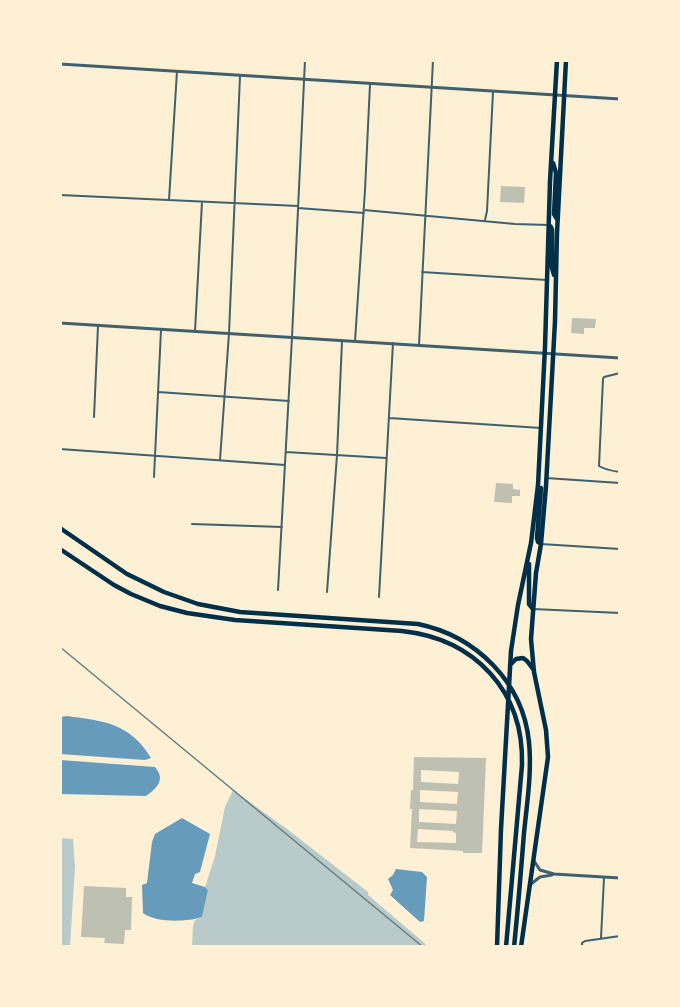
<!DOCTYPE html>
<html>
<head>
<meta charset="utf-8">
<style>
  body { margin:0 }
  #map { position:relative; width:680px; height:1007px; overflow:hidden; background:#fdf0d5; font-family:Signika,sans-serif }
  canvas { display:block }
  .frame { position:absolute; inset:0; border:62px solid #fdf0d5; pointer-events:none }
</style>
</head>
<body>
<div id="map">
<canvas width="680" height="1007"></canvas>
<div class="frame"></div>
</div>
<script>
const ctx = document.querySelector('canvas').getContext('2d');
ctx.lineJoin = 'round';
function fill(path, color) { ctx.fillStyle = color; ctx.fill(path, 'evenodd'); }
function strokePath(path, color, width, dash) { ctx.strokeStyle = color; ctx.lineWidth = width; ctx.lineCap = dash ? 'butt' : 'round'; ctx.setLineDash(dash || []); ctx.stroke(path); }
const green = new Path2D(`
  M233 790 287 829 368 892V895L429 947H192L193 925 195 920 202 917 208 890 205 887 215 856 225 807Z
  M60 838 73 839 75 866 70 947H60Z`);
const water = new Path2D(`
  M67 716C104 721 130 723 151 758L145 760 60 754V717Z
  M60 760 155 767C166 780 157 788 146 796L60 794Z
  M182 818 210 834 201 868 200 872 195 874 192 883 205 887 208 890 202 917C187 922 156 923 143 913L142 885 147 883 152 842 155 834Z
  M396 869 422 872 427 877 424 921 420 922 390 895 393 890 388 879 393 875Z`);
const building = new Path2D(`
  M501 186 525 187 524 203 500 202Z
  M572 318 596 319 595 328H584V334L571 333Z
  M496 483 513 484V489L520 490V496H512V503L494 502Z
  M414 757 486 758 482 853H463V851L410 848 412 809H410L411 790H413ZM421 770 459 772 458 784 421 782ZM420 790 458 792 457 804 420 802ZM419 809 457 811 456 824 419 822ZM418 829 453 831V832L456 833V843L417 842Z
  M84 886 126 888V897H132L131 930H125L124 944 104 943 105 938 81 937Z`);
const minor = new Path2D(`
  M60 195 298 206
  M169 200 177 71
  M298 208 364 213
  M364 210 515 224 549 225
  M485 220 487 211 493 92
  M422 272 547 280
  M195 331 202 202
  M355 341 365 190 370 84
  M419 345 433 60
  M620 373 604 377 603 379 599 466C606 470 612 471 620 472
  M158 392 289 401
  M94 417 98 326
  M389 418 541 428
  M60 449 285 465
  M286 452 386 458
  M220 460 229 333 240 76
  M154 477 161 330
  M546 478 620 483
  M192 524 282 527
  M541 544 620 549
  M278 590 292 337 305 60
  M327 592 337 455 342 341
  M379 597 393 343
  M533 609 620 613
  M601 938 604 878
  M582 947V943L585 941 620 936`);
const tertiary = new Path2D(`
  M60 64 620 99
  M60 323 620 358
  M534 861 540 870 554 874 620 878
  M531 884 540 877 552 875`);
const primary = new Path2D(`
  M553 163 556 173 554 214 557 219
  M549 225 551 227 552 230V268L554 275
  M60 528 127 574 164 592 198 604 240 612 418 624C476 636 523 682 529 742 532 772 527 803 524 833 521 871 518 909 514 947
  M541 544 538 542 537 538 541 488
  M60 549 114 585 131 594 160 606 187 613 235 620 402 631C475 639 524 691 522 765L506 947
  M529 564V604L533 609
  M510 665 516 659 523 658 527 661 533 669
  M497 947 501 829 511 651 518 605 531 543 538 485 545 347 550 181 557 60
  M521 947 548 757 546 730 534 672 531 639 536 573 541 544 546 486 555 321 557 233 566 60`);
const rail = new Path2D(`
  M60 647 423 947`);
fill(green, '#b9caca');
fill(water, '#669bbc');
fill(building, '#bec0b2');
strokePath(minor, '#3f606c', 2);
strokePath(tertiary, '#3f606c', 3);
strokePath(primary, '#003049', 4.5);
strokePath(rail, '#657d81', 1.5);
</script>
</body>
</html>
